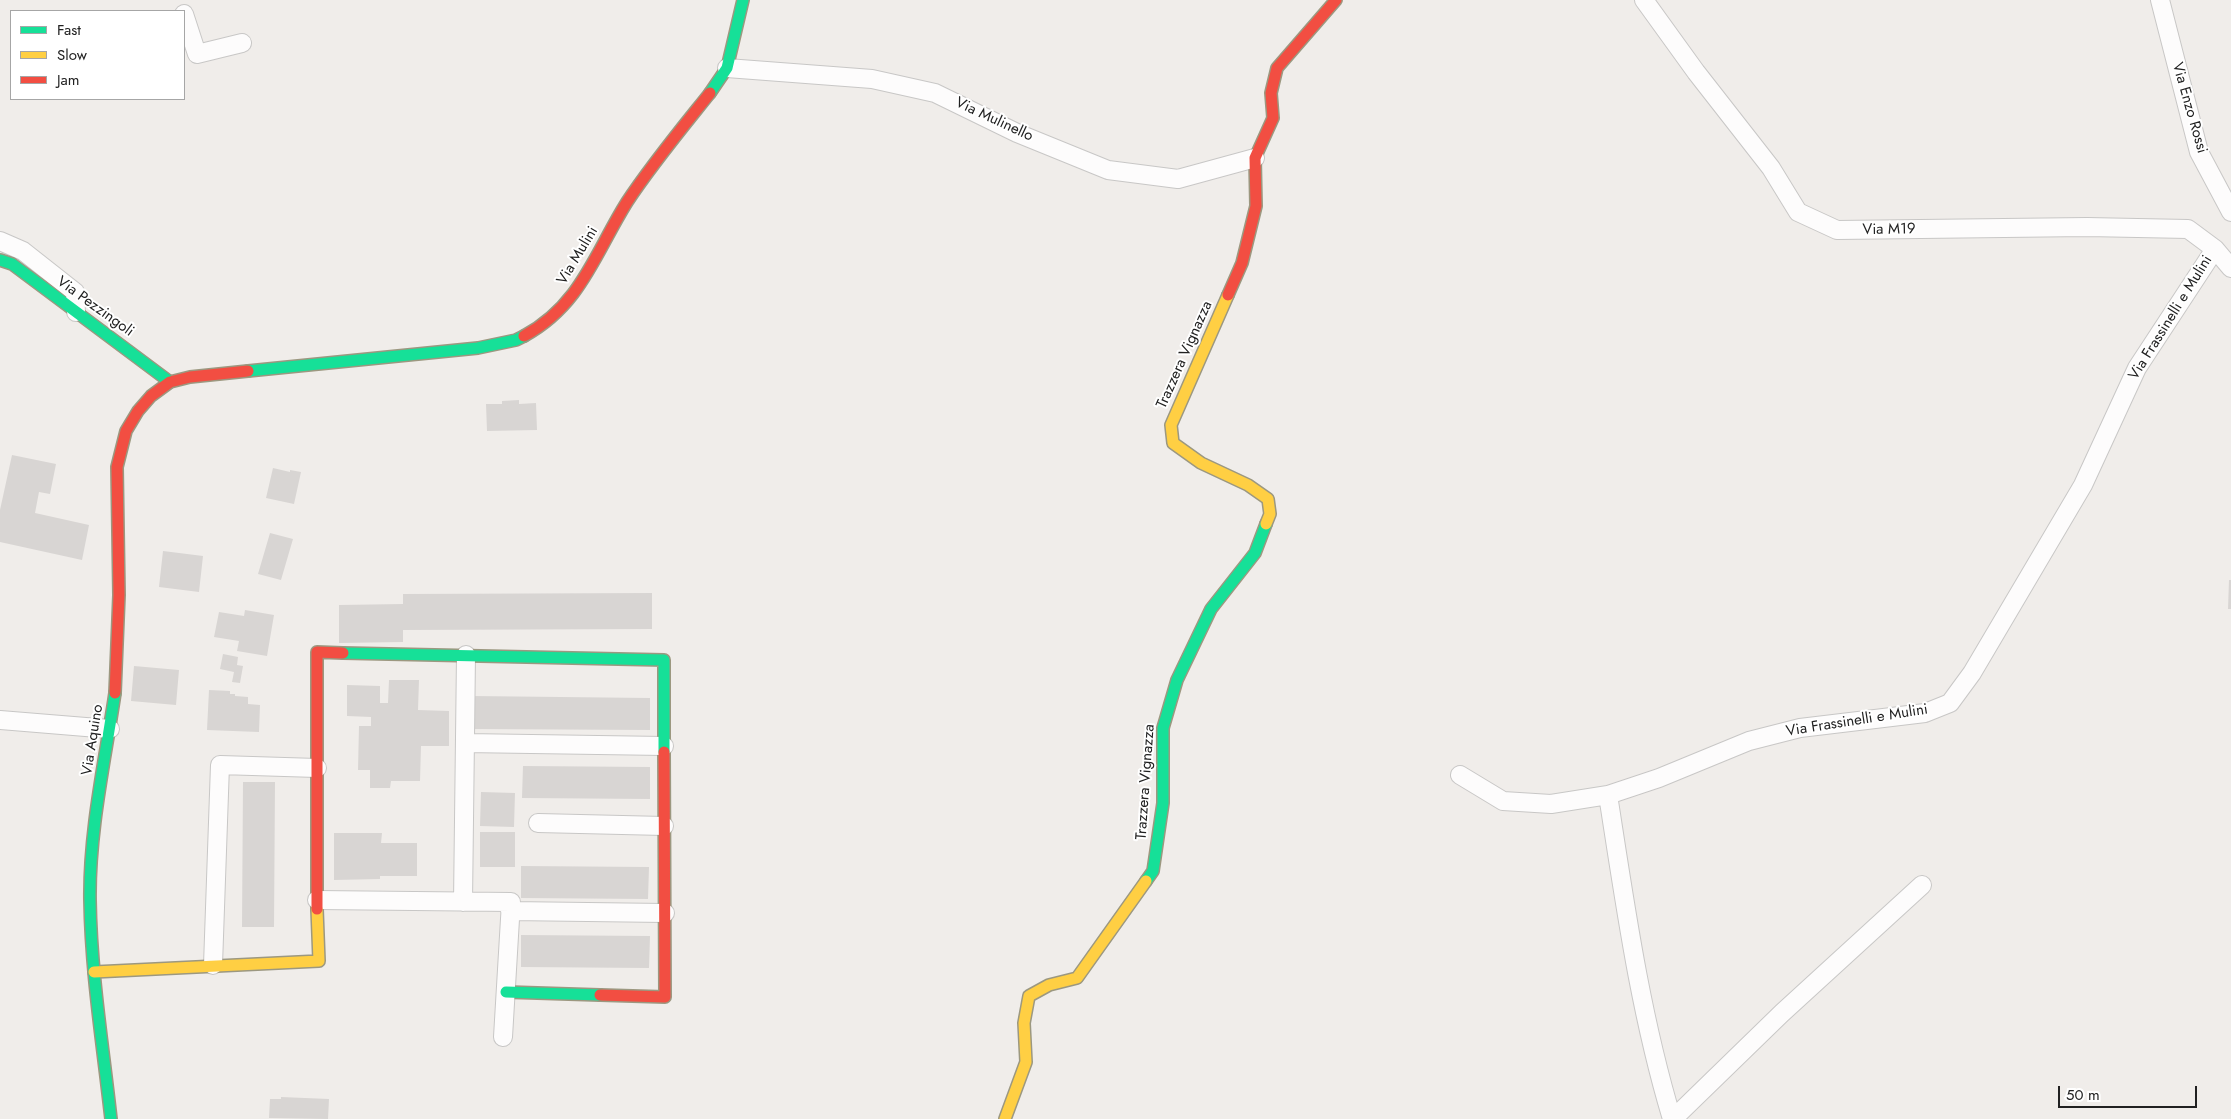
<!DOCTYPE html>
<html>
<head>
<meta charset="utf-8">
<style>
  body { margin:0 }
  #map { position:relative; width:2231px; height:1119px; overflow:hidden; background:#f0edea; font-family:Jost,sans-serif }
  canvas { display:block }
  .legend { position:absolute; left:10px; top:10px; width:175px; height:90px; box-sizing:border-box; background:#fff; border:1px solid #a6a6a6; margin:0; padding:6px 9px; list-style:none; font-size:15px; color:#212121 }
  .legend li { display:flex; align-items:center; gap:10px; height:25px }
  .legend b { width:25px; border:1px solid #a6a6a6 }
  .scale { position:absolute; left:2058px; top:1086px; width:139px; height:22px; box-sizing:border-box; border:2px solid #212121; border-top:0; padding-left:6px; font-size:15px; line-height:18px; white-space:nowrap; color:#212121; -webkit-text-stroke:4px #fff; paint-order:stroke }
</style>
</head>
<body>
<div id="map">
<canvas width="2231" height="1119"></canvas>
<ul class="legend">
<li><b style="height:6px;background:#16e098"></b>Fast</li>
<li><b style="height:6px;background:#ffcf43"></b>Slow</li>
<li><b style="height:6px;background:#f24e42"></b>Jam</li>
</ul>
<div class="scale">50 m</div>
</div>
<script>
const ctx = document.querySelector('canvas').getContext('2d');
ctx.lineJoin = 'round';
function fill(path, color) { ctx.fillStyle = color; ctx.fill(path, 'evenodd'); }
function strokePath(path, color, width, dash) { ctx.strokeStyle = color; ctx.lineWidth = width; ctx.lineCap = dash ? 'butt' : 'round'; ctx.setLineDash(dash || []); ctx.stroke(path); }
function write(font, color, halo, rows, align = 'center') {
  ctx.font = font + ' Jost,sans-serif'; ctx.lineWidth = 4; ctx.setLineDash([]); ctx.textBaseline = 'middle'; ctx.strokeStyle = halo; ctx.fillStyle = color; for (const [text, x, y, turn = 0] of rows) {
    ctx.save(); ctx.translate(x, y); ctx.rotate((+turn || 0) * Math.PI / 180); ctx.textAlign = isNaN(turn) ? turn : align; if (halo) ctx.strokeText(text, 0, 0); ctx.fillText(text, 0, 0); ctx.restore();
  }
}
const building = new Path2D(`
  M519 400V404L536 403 537 430 487 431 486 404H502V401Z
  M12 455 56 464 50 494 39 492 35 513 89 525 82 560 0 542V510Z
  M273 468 290 472V470L301 472 294 504 266 498Z
  M270 533 293 539 281 580 258 574Z
  M163 551 203 556 199 592 159 587Z
  M2229 580H2231V609H2228Z
  M652 593V629L403 630V642L339 643V605L403 604V594Z
  M245 610 274 615 267 656 237 651 239 641 214 637 219 612 244 616Z
  M223 654 238 657 237 665 243 666 240 683 232 682 234 672 220 669Z
  M134 666 179 670 176 705 131 701Z
  M389 680H419L418 710 449 711V746H421L420 781H391L390 788H370V770H358L359 726H371V717L347 716V685L380 686V703H388Z
  M209 690 230 691V694H235V696L248 697V704L260 705 259 732 207 730Z
  M471 696 650 698V730L471 729Z
  M523 766 650 767V799L522 798Z
  M243 782H275L274 927H242Z
  M481 792 515 793 514 827 480 826Z
  M480 832H515V867H480Z
  M334 833H382L381 843H417V876H380V879L334 880Z
  M521 866 649 867 648 899 521 898Z
  M521 935 650 936 649 968 521 967Z
  M281 1097 329 1099 328 1119 269 1118 270 1099H281Z`);
const street = new Path2D(`
  M1644 0 1696 72 1771 168 1798 212 1837 230 2087 227 2188 229 2215 249 2231 268
  M2160 0 2199 152 2231 212
  M184 14 197 54 242 43
  M727 68 872 79 935 93 1017 133 1108 170 1178 179 1255 158
  M0 241 23 251 75 292 76 312
  M0 720 110 729
  M465 743 664 746
  M1460 775 1503 801 1551 804 1608 795
  M538 823 664 826
  M317 900 511 902 503 1037
  M463 902 466 655
  M510 911 665 913
  M213 965 220 765 317 768
  M1672 1119C1640 1013 1625 904 1608 795L1659 778 1749 741 1800 728 1925 713 1950 703 1972 673 2083 485 2137 368 2215 249
  M1673 1119 1782 1013 1922 885`);
const fast = new Path2D(`
  M710 93 727 68 743 0
  M0 260 12 264 170 382
  M248 371 478 348 516 340 524 336
  M343 653 664 660V752
  M1146 881 1153 871 1163 803V728L1177 680 1211 609 1255 553 1266 524
  M506 992 600 995
  M111 1119C103 1046 91 973 90 900 89 831 105 761 115 693`);
const slow = new Path2D(`
  M1228 295 1171 425 1173 443 1201 463 1248 485 1268 499 1270 514 1266 524
  M94 972 319 961 317 909
  M1005 1119 1026 1062 1024 1023 1029 996 1049 985 1077 978 1146 881`);
const jam = new Path2D(`
  M1228 295 1242 263 1256 206 1255 158 1273 118 1271 93 1277 68 1336 0
  M524 336C581 305 595 253 627 202 652 164 682 128 710 93
  M115 693 119 595 117 467 126 431 138 411 151 396 170 382 190 377 248 371
  M317 909V652L343 653
  M600 995 665 997 664 752`);
const streetNames = [
  ["Via Enzo Rossi",2189,108,74],
  ["Via Mulinello",994,120,25],
  ["Via M19",1889,230,-1],
  ["Via Mulini",578,256,-59],
  ["Via Pezzingoli",95,307,36],
  ["Via Frassinelli e Mulini",2171,318,-58],
  ["Trazzera Vignazza",1185,355,-66],
  ["Via Frassinelli e Mulini",1857,721,-9],
  ["Via Aquino",93,740,-81],
  ["Trazzera Vignazza",1146,782,-86]
];
fill(building, '#d8d5d3');
strokePath(street, '#c8c7c6', 20);
strokePath(fast, '#9c9880', 14);
strokePath(slow, '#9c9880', 14);
strokePath(jam, '#9c9880', 14);
strokePath(street, '#fdfcfc', 18);
strokePath(fast, '#16e098', 11);
strokePath(slow, '#ffcf43', 11);
strokePath(jam, '#f24e42', 11);
write('15px', '#212121', '#fff', streetNames);
</script>
</body>
</html>
